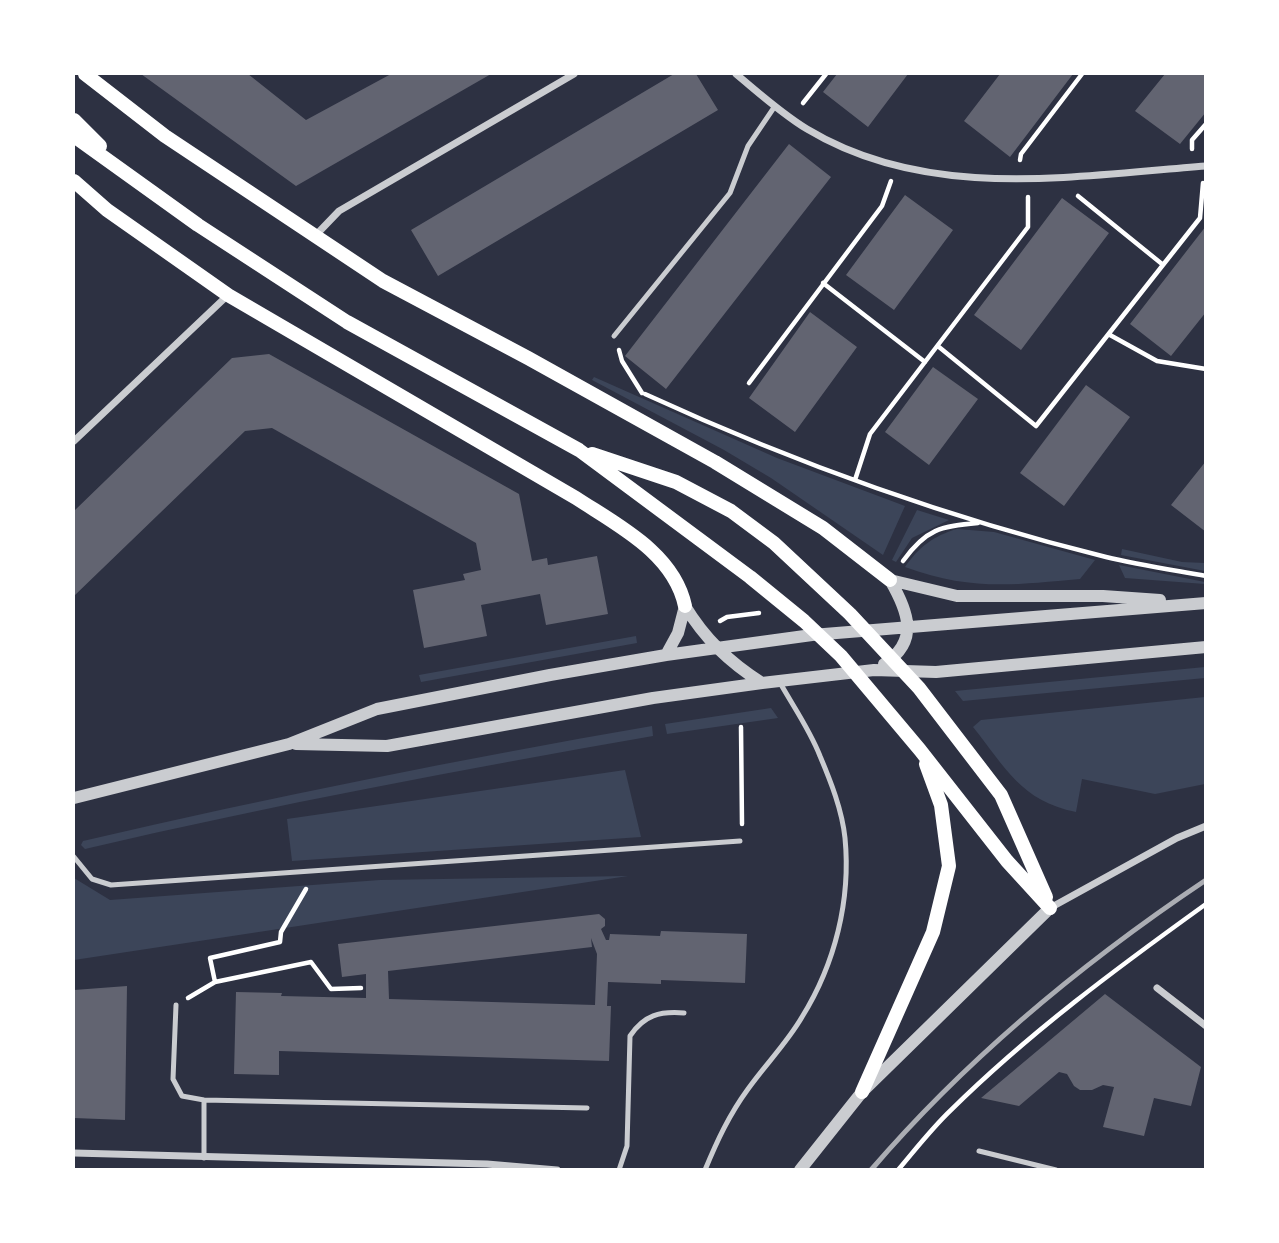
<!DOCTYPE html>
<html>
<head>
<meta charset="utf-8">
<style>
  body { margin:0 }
  #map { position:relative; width:1279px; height:1243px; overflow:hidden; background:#2d3142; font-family:"Archivo Narrow",sans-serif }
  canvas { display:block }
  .frame { position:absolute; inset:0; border:75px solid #fff; pointer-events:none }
</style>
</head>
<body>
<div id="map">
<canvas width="1279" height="1243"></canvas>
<div class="frame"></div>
</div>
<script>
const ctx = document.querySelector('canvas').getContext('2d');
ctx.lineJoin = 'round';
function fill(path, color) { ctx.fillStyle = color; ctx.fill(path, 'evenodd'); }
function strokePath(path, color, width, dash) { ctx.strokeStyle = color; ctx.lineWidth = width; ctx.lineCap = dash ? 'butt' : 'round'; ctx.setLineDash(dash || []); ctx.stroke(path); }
const green = new Path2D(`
  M594 377 777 458 905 506 883 555 771 478 724 450 592 380Z
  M917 510 949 520 912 538 896 562 892 560Z
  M957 529 994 532 1095 560 1080 579C1013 585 970 591 905 567 919 547 933 536 957 529Z
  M1122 549 1182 562 1205 563V571L1121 555Z
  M1119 565 1205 582V584L1125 578Z
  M636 636 637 643 421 682 419 675Z
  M1205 667V678L963 701 955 691Z
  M1205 697V784L1155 794 1082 779 1076 812C1021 801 1006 768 973 727L981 720Z
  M771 708 778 718 667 734 665 724Z
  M652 726 653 736C463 769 273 805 85 849L81 845 83 841C272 797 461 759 652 726Z
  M625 770 641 837 292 861 287 819Z
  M628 876 74 960V878L110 900 380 880Z`);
const building = new Path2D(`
  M141 74H248L306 120 391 74H491L296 186Z
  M674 74H696L718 110 438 276 411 230Z
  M837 74H908L868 127 823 92Z
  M1000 74H1073L1010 157 964 121Z
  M1165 74H1206V112L1180 144 1135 111Z
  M789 144 831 177 666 389 625 356Z
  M905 195 953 230 894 310 846 275Z
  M1062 198 1109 233 1021 350 974 315Z
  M1206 226V312L1171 356 1130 324Z
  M810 312 857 347 795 432 749 398Z
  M269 354 519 494 532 561 547 558 548 565 597 556 608 614 546 625 540 594 481 605 487 636 424 648 413 590 465 580 463 574 481 570 476 543 272 428 245 431 74 596V511L232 358Z
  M933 367 978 399 929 465 885 432Z
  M1086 385 1130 417 1064 506 1020 473Z
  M1206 461V532L1171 505Z
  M599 914 605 919V926L601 929 606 940H609L610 934 660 936 661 931 747 934 745 983 661 980V984L608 982 607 1006H611L609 1061 279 1051V1075L234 1074 236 992 282 993 281 996 366 998V974L342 977 338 944ZM591 938 597 954 595 1005 389 999 388 971 592 947Z
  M127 986 125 1120 74 1118V990Z
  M1105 994 1201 1067 1191 1106 1154 1098 1144 1136 1103 1127 1114 1087 1103 1085 1092 1090H1080L1074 1086 1067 1074 1059 1072 1019 1106 981 1098Z`);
const path = new Path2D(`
  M803 103 826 74
  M1192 149V140L1206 124
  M1020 160 1021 154 1082 74
  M1078 196 1162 264
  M823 283 925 362
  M1110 335 1157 361 1206 369
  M939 347 1036 426 1200 218 1203 183
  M619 350 622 361 642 393
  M749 383 882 206 891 181
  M645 394C793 462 948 518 1106 557 1139 565 1173 570 1206 576
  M855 480 870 434 1028 227V197
  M903 561C926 529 941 526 978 523
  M720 621 727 617 759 613
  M741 727 742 824
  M306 889 281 932 280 942 210 958 215 982 311 962 331 989 361 988
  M188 998 215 982
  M898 1170C915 1150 932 1128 951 1110 1029 1033 1117 968 1206 904`);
const service = new Path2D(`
  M614 336 730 193 748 146 775 106
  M74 857 92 879 111 885 740 841
  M176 1005 173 1079 182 1096 204 1100 587 1108
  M979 1151 1056 1170
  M204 1158V1100
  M619 1170 627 1146 630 1036C644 1015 660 1011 684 1013
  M705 1170C717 1141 729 1115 748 1089 765 1065 787 1043 802 1017 835 964 851 900 845 838 842 810 831 782 820 756 810 730 793 706 779 681`);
const minor = new Path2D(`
  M736 74C759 93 782 114 807 129 928 202 1073 176 1206 166
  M315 236 339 211 574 74
  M74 441 228 295
  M1050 908 1177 838 1206 826
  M1157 988 1206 1026
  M74 1153 487 1164 557 1170`);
const tertiary = new Path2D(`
  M890 580 957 596H1103L1160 600
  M685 606C705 639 729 662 762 683
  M666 655 678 633 685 606
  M884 664C920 641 908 611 890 580
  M296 744 387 746 653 698 762 683 874 670 936 672 1206 647
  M74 798 289 744 377 709 550 675 666 655 812 635 1206 603
  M800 1170 862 1092 1050 908`);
const secondary = new Path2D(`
  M85 74 165 136 383 281 528 358 715 462 823 528 890 580
  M74 120 100 146
  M74 136 198 225 347 322 579 450 750 577 804 621 841 656 920 750 1007 861 1050 908
  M74 181 107 210 228 295 576 498C617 525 674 553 685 606
  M592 454 676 482 731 511 774 543 850 614 919 688 1001 795 1046 897
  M862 1092 933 932 949 866 941 805 926 764`);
const rail = new Path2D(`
  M871 1170C968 1057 1082 963 1206 880`);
fill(green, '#3c4559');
fill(building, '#626471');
strokePath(path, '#fff', 4.5);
strokePath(service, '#caccd0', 5);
strokePath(minor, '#caccd0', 7);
strokePath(tertiary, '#caccd0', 12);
strokePath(secondary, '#fff', 14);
strokePath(rail, '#abadb3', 5);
</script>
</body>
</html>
